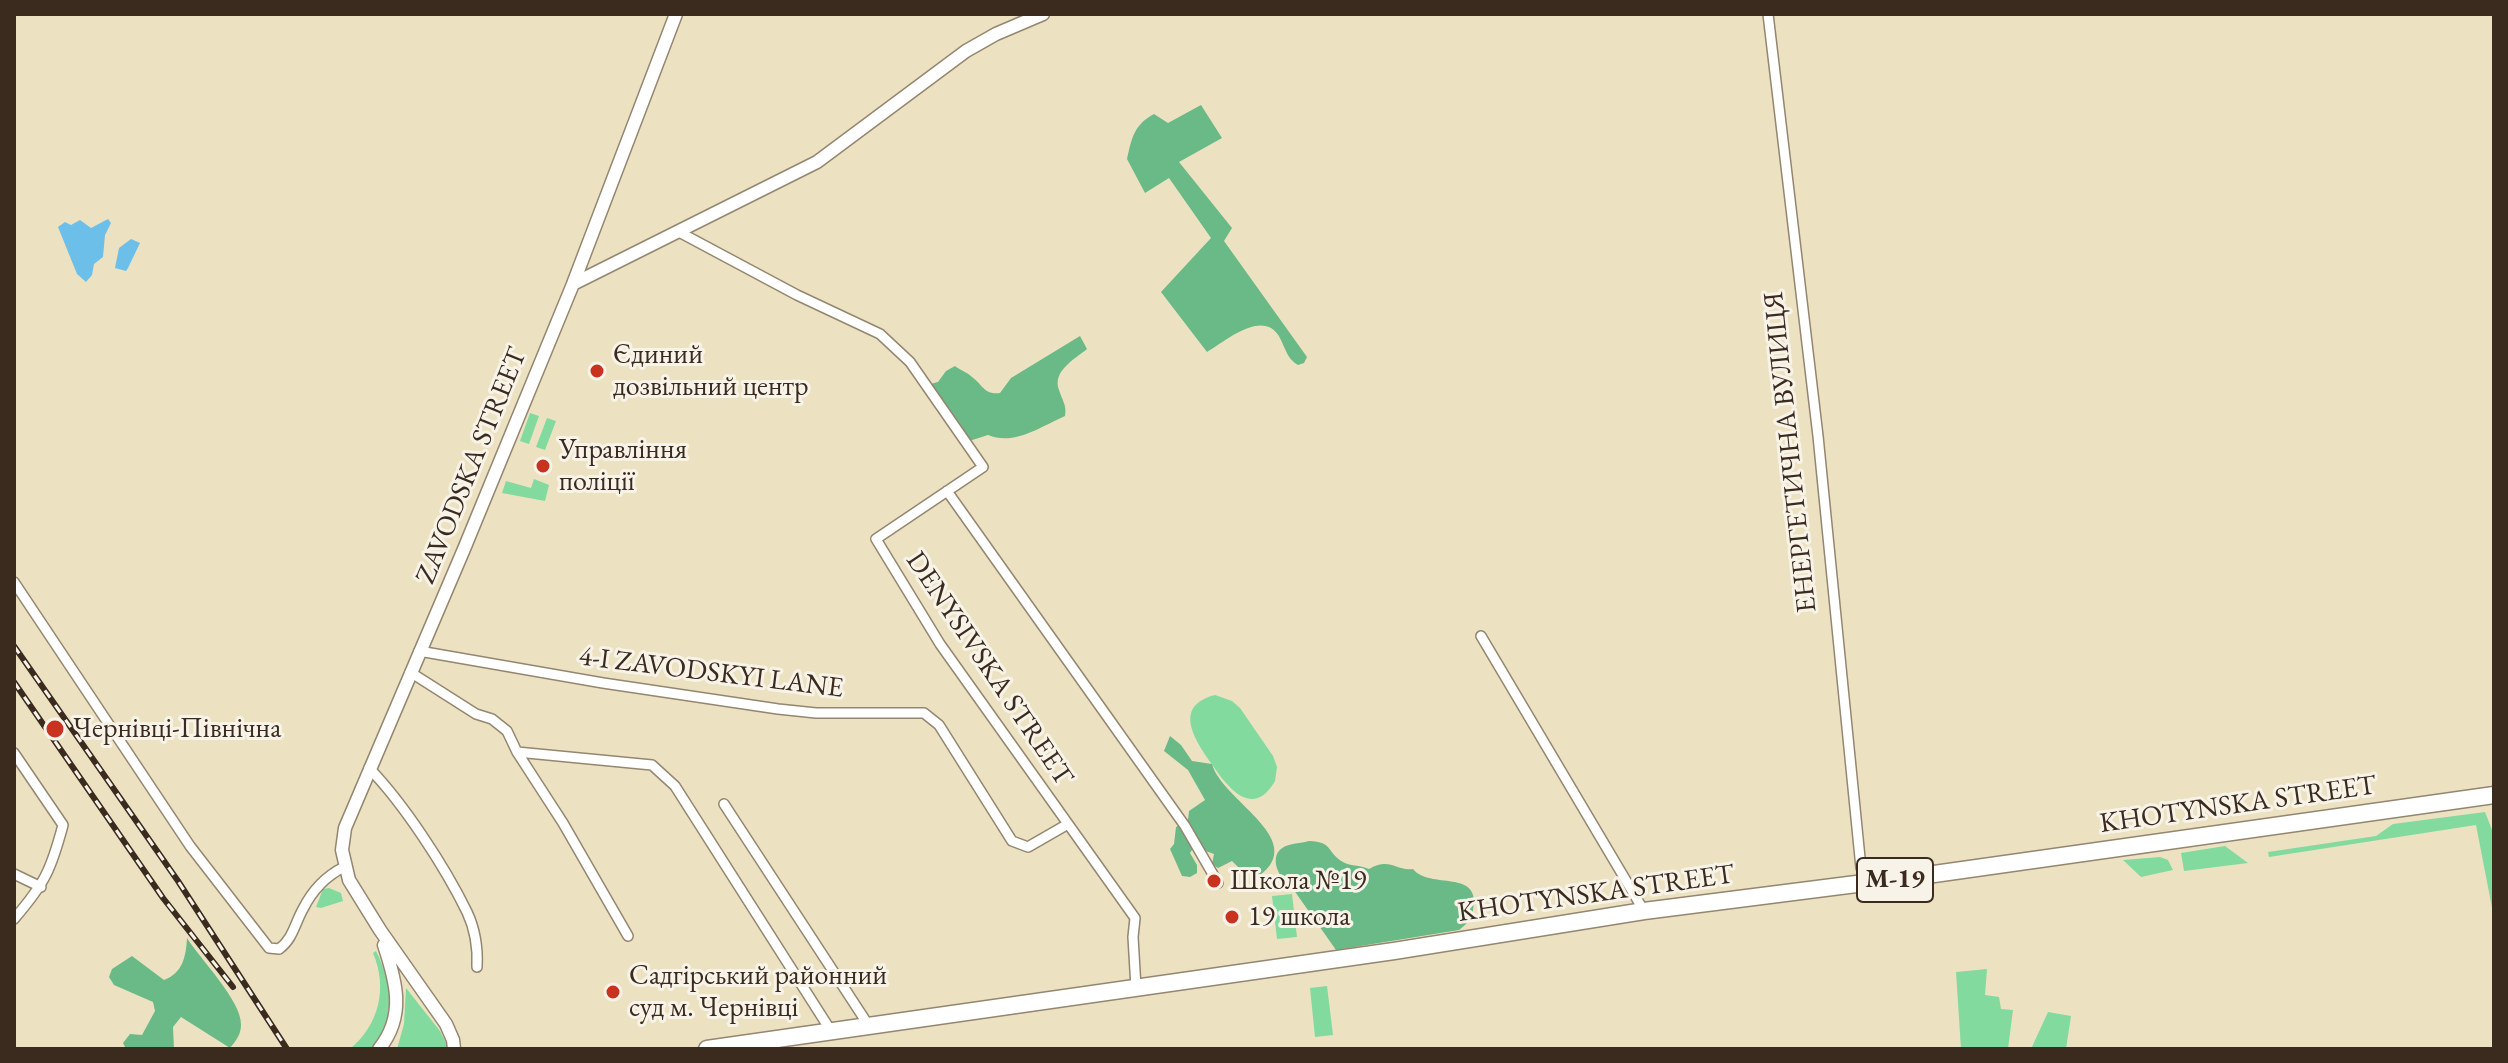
<!DOCTYPE html>
<html>
<head>
<meta charset="utf-8">
<style>
  body { margin:0 }
  #map { position:relative; width:2508px; height:1063px; overflow:hidden; background:#ece2c1; font-family:"EB Garamond",serif }
  canvas { display:block }
  .frame { position:absolute; inset:0; border:16px solid #3b2a1e; pointer-events:none }
</style>
</head>
<body>
<div id="map">
<canvas width="2508" height="1063"></canvas>
<div class="frame"></div>
</div>
<script>
const ctx = document.querySelector('canvas').getContext('2d');
ctx.lineJoin = 'round';
function fill(path, color) { ctx.fillStyle = color; ctx.fill(path, 'evenodd'); }
function strokePath(path, color, width, dash) { ctx.strokeStyle = color; ctx.lineWidth = width; ctx.lineCap = dash ? 'butt' : 'round'; ctx.setLineDash(dash || []); ctx.stroke(path); }
function write(font, color, halo, rows, align = 'center') {
  ctx.font = font + ' "EB Garamond",serif'; ctx.lineWidth = 6; ctx.setLineDash([]); ctx.textBaseline = 'middle'; ctx.strokeStyle = halo; ctx.fillStyle = color; for (const [text, x, y, turn = 0] of rows) {
    ctx.save(); ctx.translate(x, y); ctx.rotate((+turn || 0) * Math.PI / 180); ctx.textAlign = isNaN(turn) ? turn : align; if (halo) ctx.strokeText(text, 0, 0); ctx.fillText(text, 0, 0); ctx.restore();
  }
}
const green = new Path2D(`
  M530 413 539 416 529 444 520 441Z
  M547 418 556 421 545 450 536 447Z
  M534 479 549 485 545 501 502 493 506 481 531 488Z
  M1215 695 1232 701 1240 708 1273 756 1277 767 1275 781C1252 821 1226 785 1211 763 1195 740 1172 706 1215 695Z
  M2485 812 2494 835V918L2476 825 2269 857 2268 852 2376 836 2393 824Z
  M2225 846 2248 863 2184 871 2181 853Z
  M2160 857 2168 860 2173 870 2141 877 2123 860Z
  M329 888 341 893 343 901 321 908 316 907 323 889Z
  M1292 894 1297 937 1277 939 1272 896Z
  M376 951C392 983 399 1022 370 1049H350C379 1025 388 988 373 953Z
  M1987 969 1985 995 1999 997 2001 1009 2013 1010 2008 1049H1961L1956 972Z
  M1327 986 1333 1035 1315 1037 1310 988Z
  M406 988 440 1031 449 1049H397L404 1024Z
  M2048 1012 2071 1016 2066 1049H2031Z`);
const forest = new Path2D(`
  M1201 105 1222 138 1179 162 1232 228 1224 241 1307 357 1304 363 1298 365C1288 360 1285 348 1280 338 1264 308 1227 340 1207 352L1161 292 1211 238 1169 178 1145 193 1127 159C1132 137 1134 125 1154 114L1168 123Z
  M1080 336 1087 349C1075 359 1052 371 1059 390 1062 400 1067 405 1065 416 1040 427 1014 446 988 435L966 442 926 385 938 382 946 371 955 366C960 370 967 372 972 377 983 385 984 395 1000 393L1011 378Z
  M1170 736 1181 745 1192 761 1212 764C1222 802 1316 842 1253 880L1250 872 1238 867 1232 861 1218 868 1212 864 1214 854 1194 847 1190 853 1197 865V873L1190 877 1182 876 1170 849 1174 844 1176 827 1188 820 1189 811 1205 800 1188 770 1164 751Z
  M1309 841C1334 842 1326 852 1343 862 1349 866 1360 865 1369 869 1391 857 1394 871 1413 869 1429 890 1482 868 1473 910 1471 920 1468 923 1459 930L1336 950 1291 886C1277 878 1266 851 1289 845 1296 843 1302 843 1309 841Z
  M187 938C200 959 242 1001 241 1025 241 1034 236 1041 230 1048L181 1017 173 1027 174 1049H126L123 1043 130 1034 142 1035 155 1011 153 1002 114 985 109 977 112 969 132 956 164 980C183 973 186 956 187 938Z`);
const water = new Path2D(`
  M108 219 111 223 105 235 103 257 94 264 92 275 86 282 77 274 58 227 65 222 71 225 80 220 91 228Z
  M131 239 140 243 128 268 126 271 115 268 119 248Z`);
const street = new Path2D(`
  M1768 14 1818 436 1861 868
  M679 232 797 295 880 334 910 362 983 467 876 539 940 644 1135 918 1133 937 1136 988
  M947 491 1185 826 1218 883
  M14 582 190 846 269 948 279 949C293 939 295 923 303 909 312 891 326 876 344 867
  M1481 636 1644 911
  M419 651 603 683 778 709 816 713H924L939 725 1012 841 1028 847 1068 824
  M410 672 476 714 492 719 507 731 517 752 563 823 628 936
  M517 752 652 765 675 786 831 1031
  M14 753 63 825C51 870 45 883 14 919
  M369 768C404 804 445 867 467 912 475 929 478 948 477 967
  M724 804 869 1026
  M14 874 41 887`);
const secondary = new Path2D(`
  M573 284 817 162 966 51 996 34 1043 14
  M379 1049C406 1016 396 981 384 945
  M454 1049 453 1040 446 1024 380 930 349 880 342 850 345 828 464 549 573 284 676 14`);
const highway = new Path2D(`
  M707 1049 1394 951 1644 911 1927 875 2494 795`);
const rail = new Path2D(`
  M14 646 178 881 287 1049
  M14 682 163 898 233 987`);
const markers = [
  [597,371,8,"#c8321e"],
  [543,466,8,"#c8321e"],
  [55,729,10,"#c8321e"],
  [1214,881,8,"#c8321e"],
  [1232,917,8,"#c8321e"],
  [613,992,8,"#c8321e"]
];
const shields = [
  [1895,880,76]
];
const shieldNames = [
  ["М-19",1895,880]
];
const poiNames = [
  ["Єдиний",613,355],
  ["дозвільний центр",613,387],
  ["Управління",559,450],
  ["поліції",559,482],
  ["Чернівці-Північна",73,729],
  ["Школа №19",1230,881],
  ["19 школа",1248,917],
  ["Садгірський районний",629,976],
  ["суд м. Чернівці",629,1008]
];
const streetNames = [
  ["ЕНЕРГЕТИЧНА ВУЛИЦЯ",1791,452,-96],
  ["ZAVODSKA STREET",472,466,-68],
  ["DENYSIVSKA STREET",989,669,56],
  ["4-I ZAVODSKYI LANE",711,673,7],
  ["KHOTYNSKA STREET",2238,805,-8],
  ["KHOTYNSKA STREET",1596,894,-8]
];
fill(green, '#82da9f');
fill(forest, '#69ba86');
fill(water, '#6cbfe8');
strokePath(street, '#948670', 12);
strokePath(secondary, '#948670', 15);
strokePath(highway, '#948670', 19);
strokePath(street, '#fff', 9);
strokePath(secondary, '#fff', 12);
strokePath(highway, '#fff', 16);
strokePath(rail, '#3b2a1e', 6);
strokePath(rail, '#f7f3e8', 3, [9]);
for (const [x, y, r, color] of markers) { const dot = new Path2D(); dot.arc(x, y, r, 0, 2 * Math.PI); ctx.fillStyle = color; ctx.fill(dot); strokePath(dot, '#f7f3e8', 3); }
for (const [x, y, w] of shields) { const box = new Path2D(); box.roundRect(x - w / 2, y - 22, w, 44, 6); ctx.fillStyle = '#f7f3e8'; ctx.fill(box); strokePath(box, '#3b2a1e', 2); }
write('bold 26px', '#3b2a1e', null, shieldNames);
write('28px', '#3b2a1e', '#f7f3e8', poiNames, 'left');
write('28px', '#3b2a1e', '#f7f3e8', streetNames);
</script>
</body>
</html>
